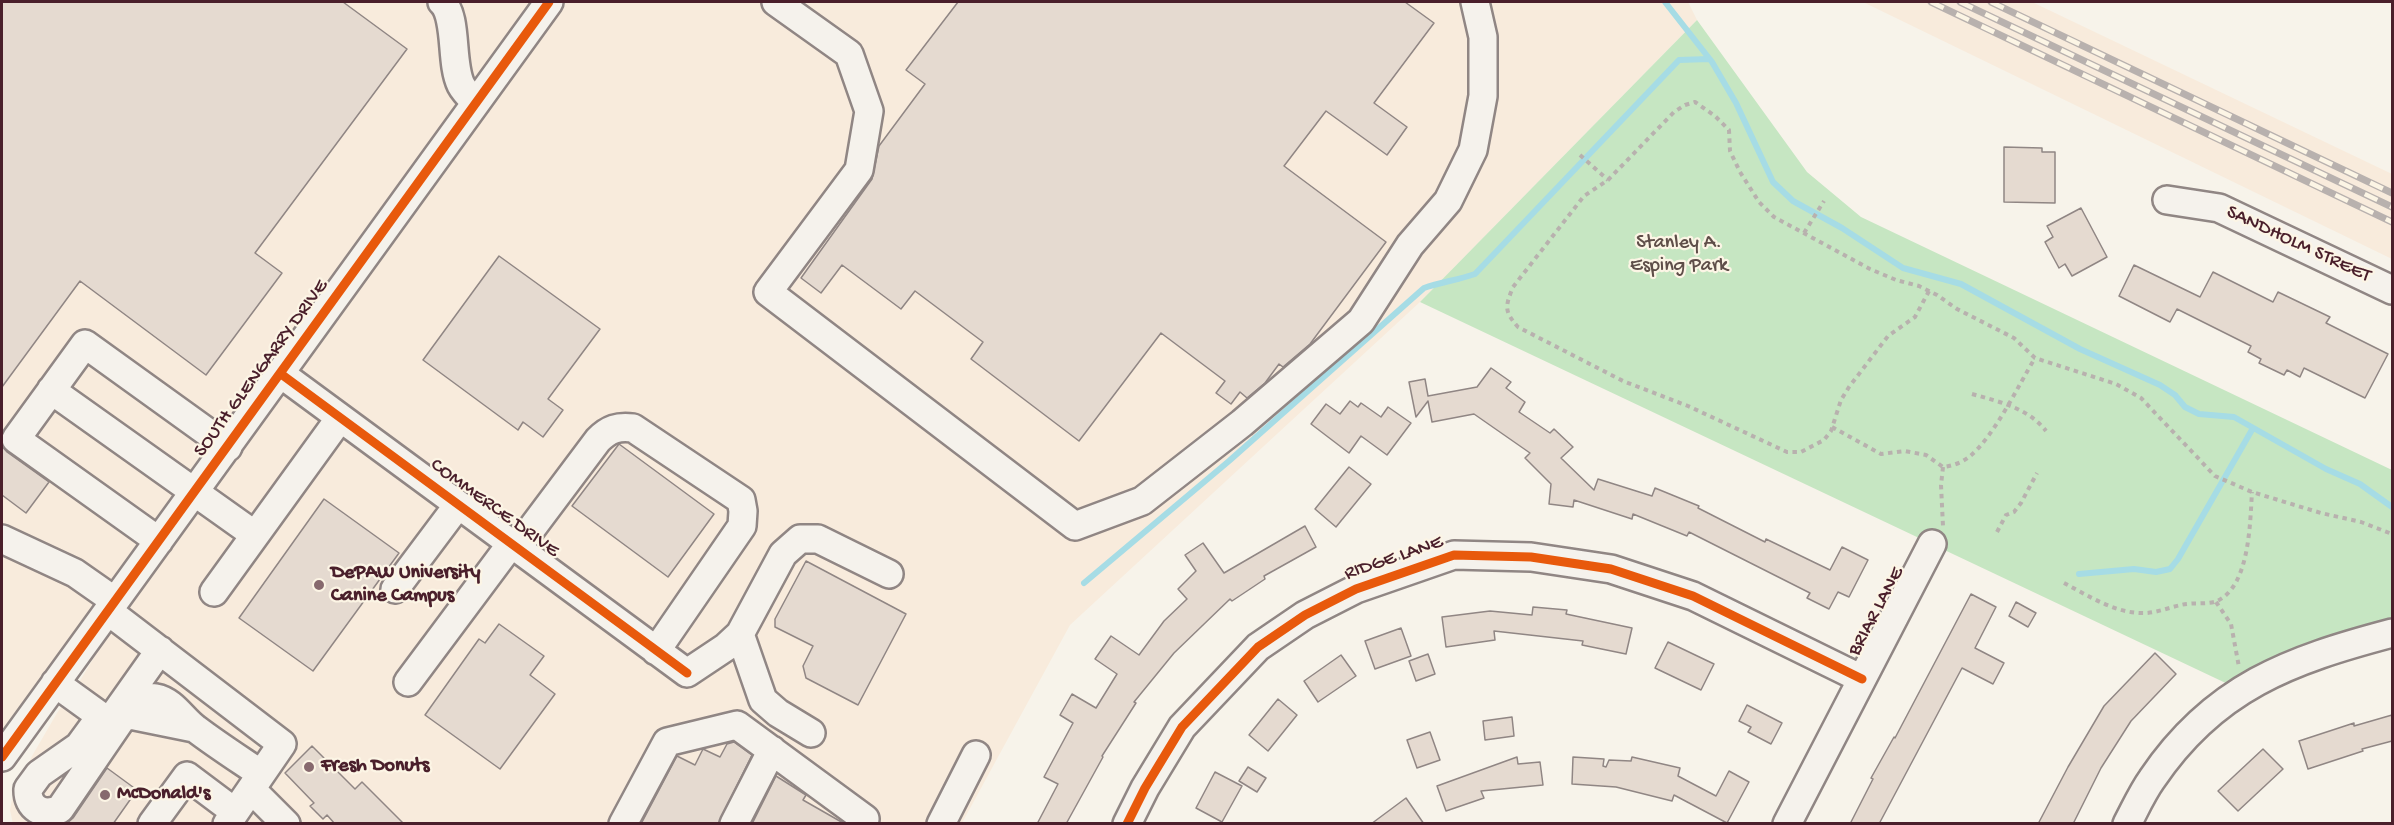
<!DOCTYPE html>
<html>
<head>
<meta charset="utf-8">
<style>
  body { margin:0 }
  #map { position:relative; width:2394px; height:825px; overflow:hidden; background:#f7f3ea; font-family:"Gochi Hand",sans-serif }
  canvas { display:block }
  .frame { position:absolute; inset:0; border:3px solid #4a1f2b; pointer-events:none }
</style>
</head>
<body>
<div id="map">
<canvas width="2394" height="825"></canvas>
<div class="frame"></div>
</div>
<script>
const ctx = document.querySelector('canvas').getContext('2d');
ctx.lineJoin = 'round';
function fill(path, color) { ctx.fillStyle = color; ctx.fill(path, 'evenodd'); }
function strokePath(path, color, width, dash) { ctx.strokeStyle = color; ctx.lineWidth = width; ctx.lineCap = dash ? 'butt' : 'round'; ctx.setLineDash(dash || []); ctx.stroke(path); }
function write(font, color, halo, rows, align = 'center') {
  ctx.font = font + ' "Gochi Hand",sans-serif'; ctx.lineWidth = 4.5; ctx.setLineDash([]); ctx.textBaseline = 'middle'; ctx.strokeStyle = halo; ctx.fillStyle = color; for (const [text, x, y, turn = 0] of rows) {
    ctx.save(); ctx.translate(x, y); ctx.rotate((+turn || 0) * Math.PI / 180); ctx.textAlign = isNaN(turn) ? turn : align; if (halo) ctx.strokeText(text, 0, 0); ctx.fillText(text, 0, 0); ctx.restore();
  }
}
const built = new Path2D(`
  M2 2H537L2 735Z
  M566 2H1688L1697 20 1420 302 1070 625 962 823 13 824 10 810 12 799 32 756 57 713 81 679 132 594 292 373Z
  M1863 2H2032L2392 174V259Z`);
const green = new Path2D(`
  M1697 20 1807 172 1861 217 2392 470V636L2232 686 1420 302Z`);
const stream = new Path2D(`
  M1665 2 1712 62 1736 103 1773 182 1793 201 1842 228 1903 268 1961 284 2080 349 2160 385 2175 395 2185 407 2199 414 2234 417 2326 469 2360 484 2392 507
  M2079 574 2134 569 2156 572 2170 569 2178 559 2253 428
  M1084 583 1229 461 1424 288C1441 282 1458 280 1475 274L1679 60 1709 59`);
const building = new Path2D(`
  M2 2H343L407 49 255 253 282 273 206 375 80 281 2 387Z
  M958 2H1405L1434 23 1374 103 1407 127 1387 155 1326 111 1284 166 1386 242 1310 344 1283 367 1279 364 1265 383 1247 398 1240 392 1231 404 1216 393 1225 381 1161 333 1079 441 971 359 983 342 915 291 901 309 842 265 821 293 801 278 872 179 879 146 925 84 906 70Z
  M2004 147 2042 148V152H2055V203L2004 202Z
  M2081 208 2107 257 2072 276 2065 264 2059 268 2045 242 2053 237 2047 226Z
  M499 256 600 329 548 399 563 410 543 437 523 422 518 430 423 360Z
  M2134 265 2200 297 2213 272 2273 302 2278 292 2330 317 2326 323 2388 354 2365 398 2304 368 2300 377 2287 370 2284 375 2259 363 2261 359 2248 352 2251 346 2177 309 2170 322 2119 296Z
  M1491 368 1511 382 1506 388 1525 402 1519 412 1550 433 1554 429 1573 447 1561 458 1594 490 1598 479 1652 496 1655 488 1699 506 1698 508 1765 542 1766 539 1830 570 1842 547 1868 560 1849 597 1838 592 1829 609 1807 598 1810 593 1689 532 1687 536 1633 514 1632 519 1574 500 1573 507 1549 504 1551 484 1525 458 1530 453 1474 414 1432 422 1428 401 1416 417 1409 382 1425 379 1428 396 1477 387Z
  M1350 401 1358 407 1361 403 1381 417 1388 407 1411 423 1387 455 1361 436 1349 453 1311 424 1326 404 1340 414Z
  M619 444 714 514 668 577 572 506Z
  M2 445 7 452 49 482 26 513 2 495Z
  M1349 467 1371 484 1336 527 1315 509Z
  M324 499 399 553 313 671 239 618Z
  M1305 526 1316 547 1264 576 1265 579 1232 601 1230 599 1174 653 1134 702 1136 703 1102 756 1103 757 1066 824H1037L1058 784 1044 777 1073 723 1060 715 1072 694 1096 708 1117 674 1095 659 1111 636 1139 655 1164 621 1187 599 1178 589 1196 571 1185 555 1203 543 1224 573Z
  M806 561 906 614 858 705 806 678 803 666 813 646 775 627V619Z
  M1971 594 1996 607 1975 648 2004 663 1993 684 1962 668 1879 824H1850L1873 779 1871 778 1894 737 1895 738Z
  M2016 602 2036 613 2028 627 2009 616Z
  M1533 607 1567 610 1566 614 1632 628 1626 654 1582 645 1583 641 1494 631 1495 640 1446 647 1442 617 1490 611 1532 615Z
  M499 624 544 656 530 675 555 694 500 769 425 715 479 639 485 643Z
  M1401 628 1411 656 1375 669 1365 641Z
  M1668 642 1714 664 1701 690 1655 668Z
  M2155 653 2176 674 2131 721 2101 768 2073 824H2038L2068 767 2104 706Z
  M1428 654 1435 674 1416 681 1409 661Z
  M1341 655 1356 676 1318 702 1304 681Z
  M1278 699 1297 715 1268 751 1249 735Z
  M1747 705 1782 723 1771 744 1748 732 1751 727 1739 721Z
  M2392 715V741L2362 749 2363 751 2308 769 2299 741 2354 723V726Z
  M1512 717 1514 736 1485 740 1483 721Z
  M1430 732 1440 760 1417 768 1407 740Z
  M734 742 752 755 718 824H641L677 756 695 765 703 749 720 757 727 744Z
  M312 746 355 789 362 782 404 824H335L327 815 323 819 310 806 314 803 285 773Z
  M2263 749 2283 769 2238 811 2218 791Z
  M1517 757 1518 764 1540 762 1543 785 1481 791 1484 798 1446 811 1437 786Z
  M1573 757 1604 759 1603 766 1606 767 1609 760 1631 761 1632 757 1680 768 1678 776 1716 796 1729 771 1749 782 1727 823 1674 795 1672 801 1616 787 1572 784Z
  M1248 767 1266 778 1257 792 1239 781Z
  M107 768 137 790 113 824H66L73 818Z
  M1215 772 1242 786 1222 822 1196 808Z
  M776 776 806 795 803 800 845 824H752Z
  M1406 798 1424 824H1371Z`);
const path = new Path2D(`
  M1580 155 1608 180
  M1804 233 1824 201
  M1929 291 1915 317 1888 336 1849 387 1841 400 1831 431 1824 440 1801 452H1787L1688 406 1623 381 1518 327C1504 311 1505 307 1513 287L1584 196 1608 180 1674 112 1685 105 1695 102 1715 116 1729 130 1730 151 1740 172 1759 202 1774 217 1870 269 1896 280 1919 286 1937 295 1957 309 2014 338 2035 358 2116 384 2141 398 2215 476 2252 492 2321 513 2361 522 2392 534
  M1972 394C2000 402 2028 408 2046 431
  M1832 427 1881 454 1905 451 1926 455 1943 467C1952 466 1961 463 1969 457 1994 437 2018 386 2035 358
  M1943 467 1941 485 1943 526
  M1997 532 2006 515 2014 512 2021 503 2037 473
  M2064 583C2087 595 2113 612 2140 613 2154 614 2167 608 2181 605 2192 602 2207 605 2217 601 2250 586 2250 522 2252 492
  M2216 602 2231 624 2239 667`);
const minor = new Path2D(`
  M442 2C458 17 450 63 461 85 464 91 471 98 476 103
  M776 2 849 54 869 111 859 170 768 292 1075 526 1142 501 1242 423 1361 321 1410 245 1448 201 1473 150 1483 96V37L1475 2
  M2167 200 2219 208 2392 290
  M281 374 687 673 726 647 740 634 783 554 800 539H818L889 574
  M51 390 255 535
  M2 539 75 573 115 601
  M159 541 16 439 85 344 228 447
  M517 548 598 440C609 429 618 426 633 428L741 500 743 511 742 526 656 651
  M395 589 458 505
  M214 592 340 418
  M108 611 282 744 227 824
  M740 634 763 700 778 713 811 733
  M408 682 511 544
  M55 683 109 722 160 650
  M125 714 194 728
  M101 716 79 746 39 774 28 789C27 808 43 817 60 809L125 714C134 705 141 695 156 698 173 701 183 720 196 729 217 745 239 759 261 774
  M2 757 549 2
  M251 789 286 824
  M152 824 187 776 235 812
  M623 824 667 742 737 725 865 819 862 824
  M734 824 772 750
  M941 824 976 755
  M1127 824 1145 788 1182 727 1258 647 1305 615 1356 589 1454 555 1531 557 1611 569 1693 596 1862 679
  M1787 824 1932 544
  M2127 824C2135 809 2142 793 2152 779 2214 687 2290 660 2392 633`);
const rail = new Path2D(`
  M1931 2 2392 222
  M1960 2 2392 207
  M1991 2 2392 193`);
const cycleway = new Path2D(`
  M281 374 687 673
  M2 757 549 2
  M1127 824 1145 788 1182 727 1258 647 1305 615 1356 589 1454 555 1531 557 1611 569 1693 596 1862 679`);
const markers = [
  [319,585,6,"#87696e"],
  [309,767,6,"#87696e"],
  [105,795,6,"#87696e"]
];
const parkNames = [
  ["Stanley A.",1679,244],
  ["Esping Park",1679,267]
];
const streetNames = [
  ["SANDHOLM STREET",2298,245,25],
  ["SOUTH GLENGARRY DRIVE",262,369,-54],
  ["COMMERCE DRIVE",494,509,36],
  ["RIDGE LANE",1394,559,-19],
  ["BRIAR LANE",1877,612,-62]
];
const poiNames = [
  ["DePAW University",331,574],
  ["Canine Campus",331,597],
  ["Fresh Donuts",321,767],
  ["McDonald's",117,795]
];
fill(built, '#f8ebdc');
fill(green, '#c6e6c2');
strokePath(stream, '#a6dce5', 6);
fill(building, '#e5dad0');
strokePath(building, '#908684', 1.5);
strokePath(minor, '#908684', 32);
strokePath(path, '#b8b1ae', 4, [4.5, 4.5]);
strokePath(minor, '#f5f2ec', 27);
strokePath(rail, '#b8b1ae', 7);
strokePath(rail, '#fcf5e5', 4.5, [14]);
strokePath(cycleway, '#e8590c', 9);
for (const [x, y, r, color] of markers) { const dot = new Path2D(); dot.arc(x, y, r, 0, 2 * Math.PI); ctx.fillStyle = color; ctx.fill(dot); strokePath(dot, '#fcf5e5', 2); }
write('20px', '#5f4e49', '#fcf5e5', parkNames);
write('20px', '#4a1f2b', '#fcf5e5', streetNames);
write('bold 20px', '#4a1f2b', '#fcf5e5', poiNames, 'left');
</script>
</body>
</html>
